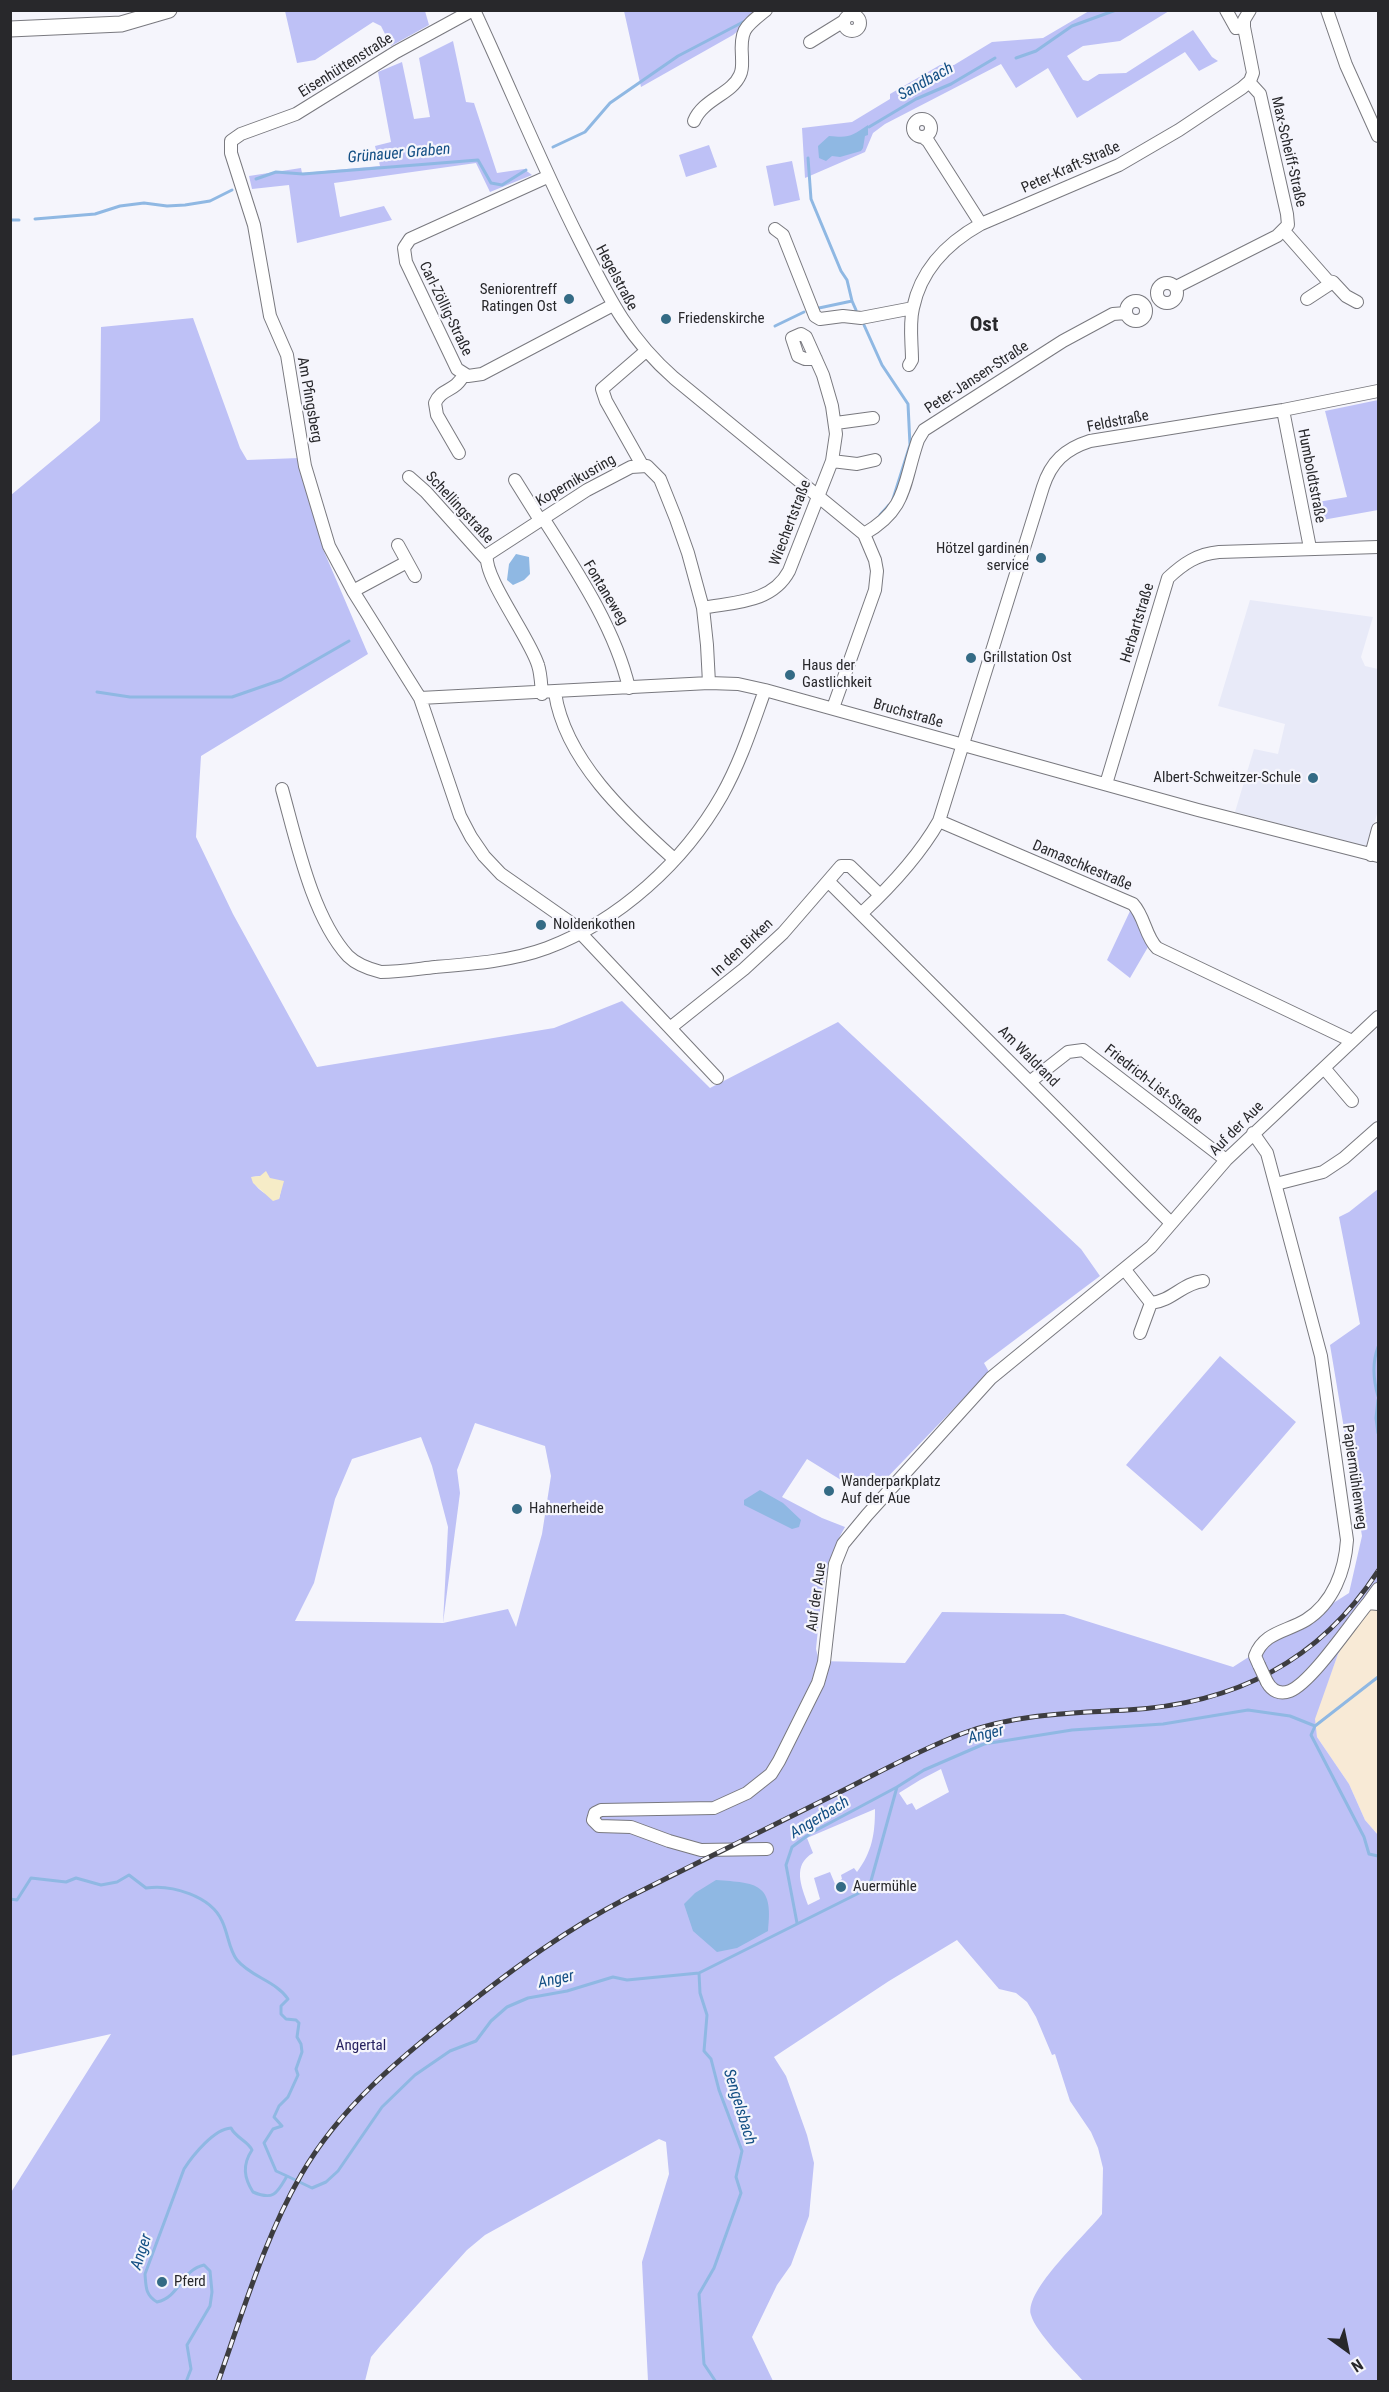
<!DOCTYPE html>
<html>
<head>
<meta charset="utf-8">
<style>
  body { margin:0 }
  #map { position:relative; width:1389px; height:2392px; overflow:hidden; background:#f5f5fc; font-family:"Roboto Condensed",sans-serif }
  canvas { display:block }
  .frame { position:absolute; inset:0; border:12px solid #28282b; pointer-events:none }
  .north { position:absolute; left:1317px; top:2320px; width:60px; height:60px; -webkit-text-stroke:4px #f5f5fc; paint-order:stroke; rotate:147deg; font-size:16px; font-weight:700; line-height:24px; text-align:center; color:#28282b }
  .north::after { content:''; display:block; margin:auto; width:21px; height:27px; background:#28282b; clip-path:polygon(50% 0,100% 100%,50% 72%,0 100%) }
</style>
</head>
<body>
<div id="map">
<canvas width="1389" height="2392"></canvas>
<div class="frame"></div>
<div class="north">N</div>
</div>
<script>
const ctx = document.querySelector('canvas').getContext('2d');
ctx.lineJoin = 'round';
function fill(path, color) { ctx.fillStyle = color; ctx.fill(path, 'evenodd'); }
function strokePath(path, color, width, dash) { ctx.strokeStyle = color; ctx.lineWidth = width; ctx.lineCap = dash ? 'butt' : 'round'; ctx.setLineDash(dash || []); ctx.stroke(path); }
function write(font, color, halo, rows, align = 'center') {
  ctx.font = font + ' "Roboto Condensed",sans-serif'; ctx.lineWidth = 4.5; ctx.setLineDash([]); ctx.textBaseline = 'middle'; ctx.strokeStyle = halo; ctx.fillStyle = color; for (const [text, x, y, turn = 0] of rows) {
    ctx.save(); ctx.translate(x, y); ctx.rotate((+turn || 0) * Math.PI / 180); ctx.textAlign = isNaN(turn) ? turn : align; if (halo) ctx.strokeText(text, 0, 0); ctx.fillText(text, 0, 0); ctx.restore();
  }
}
const commercial = new Path2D(`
  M1378 1587V1835L1365 1820 1349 1784 1317 1737 1314 1719 1338 1654Z`);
const built = new Path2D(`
  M1250 600 1373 617 1361 657 1365 666 1378 669V810L1368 847 1235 812 1254 749 1278 754 1285 724 1218 706Z`);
const green = new Path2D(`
  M285 11H425L429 25 391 46 381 26 373 22 315 60 297 63Z
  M624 11H761L733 35 641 87Z
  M1089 11H1169L1120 41 1083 46 1067 56 1083 80 1088 81 1099 74 1126 73 1193 30 1212 57 1218 61 1199 71 1185 52 1077 118 1048 68 1016 88 1001 64 885 124 873 133 865 152 805 178 802 128 852 122 890 99V94L940 65H954L992 42 1043 38Z
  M453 41 466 102 474 103 497 173 524 169 532 175 490 192 476 163 334 183 340 217 384 206 392 220 297 243 289 185 252 189 249 176 301 168 302 173 380 166 375 146 391 142 378 72 402 62 414 119 430 117 419 58Z
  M709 145 717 167 686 177 679 155Z
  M792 161 800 200 774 206 766 166Z
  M193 318 240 448 247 460 299 458 323 549 368 654 201 756 196 837 233 914 317 1067 554 1028 622 1001 710 1088 838 1022 1081 1249 1100 1276 984 1363 989 1372 879 1486 841 1480 807 1459 782 1497 822 1518 845 1527C822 1566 821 1605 816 1649L819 1661 905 1663 942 1612 1064 1614 1233 1667 1349 1593 1362 1536 1330 1345 1360 1324 1339 1217 1349 1212 1378 1189V1587L1338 1654 1315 1719 1317 1737 1349 1784 1365 1820 1378 1835V2381H1083C1070 2366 1036 2333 1031 2315 1024 2290 1087 2234 1102 2214L1103 2168 1098 2148 1091 2132 1070 2101 1055 2054 1052 2055 1036 2017 1027 2002 1016 1993 999 1989 957 1940 889 1981 774 2057 786 2076 807 2135 814 2163 809 2216 791 2265 777 2285 752 2337 773 2381H648L642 2262 669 2174 666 2142 659 2139 485 2235 467 2250 381 2345 371 2357 365 2381H11L10 2194 111 2034 11 2056V495L100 421 101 327ZM260 1176 281 1190 279 1199C268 1196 254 1189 252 1177ZM475 1423 545 1446 551 1476 542 1534 516 1627 508 1609 443 1623 460 1493 457 1470ZM421 1437 432 1466 448 1527 443 1623 295 1621 314 1583 335 1499 352 1459ZM941 1769 949 1792 916 1810 912 1803 907 1805 899 1793 920 1780ZM875 1809C875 1834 872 1852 857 1872L854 1868 841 1875 842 1879 835 1884 830 1872 814 1878 820 1899 808 1905C801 1886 792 1865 813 1853L807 1838Z
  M1378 400V510L1317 521 1312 503 1347 497 1325 411Z
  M1131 909 1135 915 1148 947 1130 978 1107 960Z
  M1220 1356 1296 1422 1202 1531 1126 1465Z`);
const sand = new Path2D(`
  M266 1171 270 1178 284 1181 279 1199 273 1201 253 1183 251 1177 260 1176Z`);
const water = new Path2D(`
  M868 125V135L865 136 863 148 861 151 840 157 832 156 826 161 819 158 818 146 829 136C851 138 851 136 868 125Z
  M516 554 529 557 530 574 524 580 513 585 507 580 509 564Z
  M760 1490 783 1503 801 1520 799 1527 792 1529 744 1505V1500Z
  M716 1880C757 1883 774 1883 768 1931L737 1948 717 1952 693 1931 684 1904 695 1893Z`);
const stream = new Path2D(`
  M1016 58 1036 51 1072 26 1116 10
  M869 127 916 99 951 84 995 58
  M553 147 585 132 610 103 678 56 745 21
  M808 158 811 199 841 271 847 280 852 301 819 308
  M256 179 276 172 303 174 478 160 491 183 502 185 526 170
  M35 219 95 214 120 206 144 203 167 206 185 205 210 201 232 190
  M10 220H19
  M852 301 856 310
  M864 325 882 365 908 404 910 445 893 499
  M775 326 804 312
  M880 515 889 505
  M97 692 130 697H232L281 680 349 641
  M1378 1347C1372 1363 1373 1379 1378 1396
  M1378 1400 1376 1418 1378 1433
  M1378 1677 1315 1726 1311 1735 1364 1837 1369 1854 1378 1856
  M10 1899 17 1900 31 1878 66 1882 76 1878 101 1885 117 1882 129 1875 146 1888C171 1884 211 1896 222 1921 228 1933 229 1950 237 1960 251 1977 276 1981 288 1999L281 2006V2014L286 2019 296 2020 299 2023 297 2037 301 2044 302 2052 296 2069 298 2075 288 2097 279 2106 274 2117 282 2126 273 2129 264 2143 276 2171 287 2176
  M797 1923 786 1865 792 1847 811 1833 897 1787
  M699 1973 700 1993 707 2015 704 2051 711 2059 719 2090 742 2151 736 2177 741 2193 714 2268 699 2294 704 2364 716 2382
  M186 2382 191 2369 187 2345 210 2306 212 2292 210 2271 204 2265C181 2270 180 2297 157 2302 145 2295 146 2286 145 2274L184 2169C193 2155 214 2129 231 2128 236 2138 248 2141 252 2150 242 2165 244 2178 253 2192 274 2201 277 2193 287 2176L312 2188 326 2182 338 2171 382 2107 415 2075 450 2051 476 2041 491 2021 507 2007 528 1998 567 1991 613 1977 627 1980 699 1973 869 1888 897 1787 924 1770 984 1744 1072 1730 1163 1724 1248 1710 1290 1716 1315 1726`);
const minor = new Path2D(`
  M473 10 396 52 296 114 241 134 231 141V153L254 225 270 316 287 355 305 466 329 546 353 591 420 698 460 816 471 837 484 856 501 874 571 923 670 1028 744 969 783 933 841 866H850L880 895
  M474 10C510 87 541 164 579 239 607 294 626 336 674 378L864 534 875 560 877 571 875 590 833 708
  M1226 10 1236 28 1244 27
  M1327 10 1346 65 1378 136
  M844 23a8 8 0 1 1 16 0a8 8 0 1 1-16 0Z
  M810 42 844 21
  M913 128a9 9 0 1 1 18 0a9 9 0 1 1-18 0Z
  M694 121C703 99 732 94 740 75 743 69 742 63 742 57 740 29 745 27 766 10
  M923 137 928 141 981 224
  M547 177 410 239 404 248 406 262 457 369 468 376 482 374 613 305
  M775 229 783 235 815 316 820 319 843 316 861 318 913 308
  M1284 231 1328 281 1333 282 1346 296 1357 302
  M1157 293a10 10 0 1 1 20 0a10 10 0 1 1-20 0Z
  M1176 287 1277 236 1288 225 1287 214 1260 94 1249 82
  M1307 299 1333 282
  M1126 311a10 10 0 1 1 20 0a10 10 0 1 1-20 0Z
  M909 365 912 360C912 343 909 325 913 308 921 269 947 243 981 224L1119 165 1179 130 1242 88 1250 81 1253 73 1244 27V20L1250 10
  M1283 410 1310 548
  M836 423 873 418
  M459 453 437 415 435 403C442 387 455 393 464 374
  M832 461 857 464 875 460
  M642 465 606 401 602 389 646 351
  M409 477 426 492 486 559
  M515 480 540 520
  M543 518C576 570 615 628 629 688
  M864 534C908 509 903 483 918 440L924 430 1063 341 1113 314 1126 313
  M398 545 415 576
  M353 591 407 562
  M703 608C734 602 772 603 789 571L832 461 836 434 832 406 823 375 806 337 801 334 792 338 798 356 805 359H816
  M555 693C565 760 626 816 674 859
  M542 694C541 684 541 674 538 665 530 638 483 577 487 555L587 490 631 467 647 466 660 479 676 519 688 553 703 608 707 645 709 683
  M420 698 709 683 738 684 765 690 1198 810 1378 856
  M1106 784 1168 578C1183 564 1197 554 1219 552L1378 547
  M282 789C296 839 312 917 348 956 357 965 369 969 381 972 399 972 417 969 435 967 472 964 512 961 547 948 619 921 684 862 722 795 741 761 752 726 765 690
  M939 821 1133 904C1145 917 1145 936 1157 948L1352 1041
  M1371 855 1378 829
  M829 882 1171 1223
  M862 913C891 886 919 856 939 821L1043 487C1051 462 1065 449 1090 441L1283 410 1378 391
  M670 1028 717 1078
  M1324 1068 1352 1101
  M1031 1081 1068 1052 1083 1050 1226 1160
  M1253 1133 1267 1153 1321 1356 1347 1540C1345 1571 1333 1603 1306 1620 1286 1632 1264 1632 1255 1656L1259 1665
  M1276 1184 1323 1172 1344 1158 1378 1128
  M1125 1270 1151 1303 1140 1333
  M1151 1303C1172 1301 1183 1283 1203 1281
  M1368 1603 1378 1589
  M1267 1682C1272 1691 1280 1695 1290 1691 1312 1682 1351 1623 1368 1603L1378 1604
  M767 1849 701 1850 669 1841 631 1827 599 1826 593 1820 595 1813 601 1810 714 1808 747 1793 771 1774 779 1761 818 1683 824 1662 835 1564 843 1544 867 1515 991 1378 1151 1247 1226 1160 1378 1017`);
const major = new Path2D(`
  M10 29 121 24 169 10`);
const rail = new Path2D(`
  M218 2382C243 2312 264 2239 301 2175 340 2107 400 2058 461 2010 514 1968 567 1929 627 1898 696 1863 765 1829 834 1795 876 1774 917 1751 961 1734 1015 1714 1070 1713 1127 1710 1234 1704 1319 1662 1378 1571`);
const minorBridge = new Path2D(`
  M1259 1665 1267 1682`);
const markers = [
  [569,299,6,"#346b85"],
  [666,319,6,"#346b85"],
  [1041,558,6,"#346b85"],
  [971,658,6,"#346b85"],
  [790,675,6,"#346b85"],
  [1313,778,6,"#346b85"],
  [541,925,6,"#346b85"],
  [829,1491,6,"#346b85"],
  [517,1509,6,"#346b85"],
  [841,1887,6,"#346b85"],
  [162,2282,6,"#346b85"]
];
const streetNames = [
  ["Eisenhüttenstraße",346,66,-32],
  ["Max-Scheiff-Straße",1288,152,77],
  ["Peter-Kraft-Straße",1071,168,-24],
  ["Hegelstraße",616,278,62],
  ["Carl-Zöllig-Straße",445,309,64],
  ["Peter-Jansen-Straße",977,378,-33],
  ["Am Pfingsberg",309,400,80],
  ["Feldstraße",1118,422,-11],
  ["Humboldtstraße",1311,476,79],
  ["Kopernikusring",576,481,-30],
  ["Schellingstraße",459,508,47],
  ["Wiechertstraße",791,523,-69],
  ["Fontaneweg",605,593,59],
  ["Herbartstraße",1138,623,-73],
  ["Bruchstraße",908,714,16],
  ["Damaschkestraße",1082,866,23],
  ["In den Birken",743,948,-43],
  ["Am Waldrand",1028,1057,45],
  ["Friedrich-List-Straße",1153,1085,38],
  ["Auf der Aue",1237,1129,-45],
  ["Papiermühlenweg",1354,1477,82],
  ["Auf der Aue",817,1597,-82]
];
const poiNames = [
  ["Seniorentreff",557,290,"right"],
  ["Ratingen Ost",557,307,"right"],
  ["Friedenskirche",678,319],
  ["Hötzel gardinen",1029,549,"right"],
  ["service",1029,566,"right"],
  ["Grillstation Ost",983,658],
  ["Haus der",802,666],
  ["Gastlichkeit",802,683],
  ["Albert-Schweitzer-Schule",1301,778,"right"],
  ["Noldenkothen",553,925],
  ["Wanderparkplatz",841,1482],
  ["Auf der Aue",841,1499],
  ["Hahnerheide",529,1509],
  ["Auermühle",853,1887],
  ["Pferd",174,2282]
];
const parkNames = [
  ["Angertal",361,2046]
];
const waterNames = [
  ["Sandbach",926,82,-29],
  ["Grünauer Graben",399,154,-5],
  ["Anger",986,1735,-14],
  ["Angerbach",820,1818,-31],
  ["Anger",556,1980,-12],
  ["Sengelsbach",739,2107,73],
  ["Anger",142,2252,-72]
];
const districtNames = [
  ["Ost",984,326]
];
fill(commercial, '#f8ead6');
fill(built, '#e8eaf8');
fill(green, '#bec1f6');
fill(sand, '#f6ecc7');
fill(water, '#8fb8e3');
strokePath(stream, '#8fb8e3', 3);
strokePath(minor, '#79797f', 14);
strokePath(major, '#79797f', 17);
strokePath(minor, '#fff', 12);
strokePath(major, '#fff', 15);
strokePath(rail, '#3d3d40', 5);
strokePath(rail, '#f5f5fc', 3, [9]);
strokePath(minorBridge, '#79797f', 14, []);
strokePath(minorBridge, '#fff', 12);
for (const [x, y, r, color] of markers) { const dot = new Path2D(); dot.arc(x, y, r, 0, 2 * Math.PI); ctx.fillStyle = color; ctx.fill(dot); strokePath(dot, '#f5f5fc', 2); }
write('15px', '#28282b', '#f5f5fc', streetNames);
write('15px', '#28282b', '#f5f5fc', poiNames, 'left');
write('15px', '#272260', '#f5f5fc', parkNames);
write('italic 16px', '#134f84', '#f5f5fc', waterNames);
write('bold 21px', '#28282b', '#f5f5fc', districtNames);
</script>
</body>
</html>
